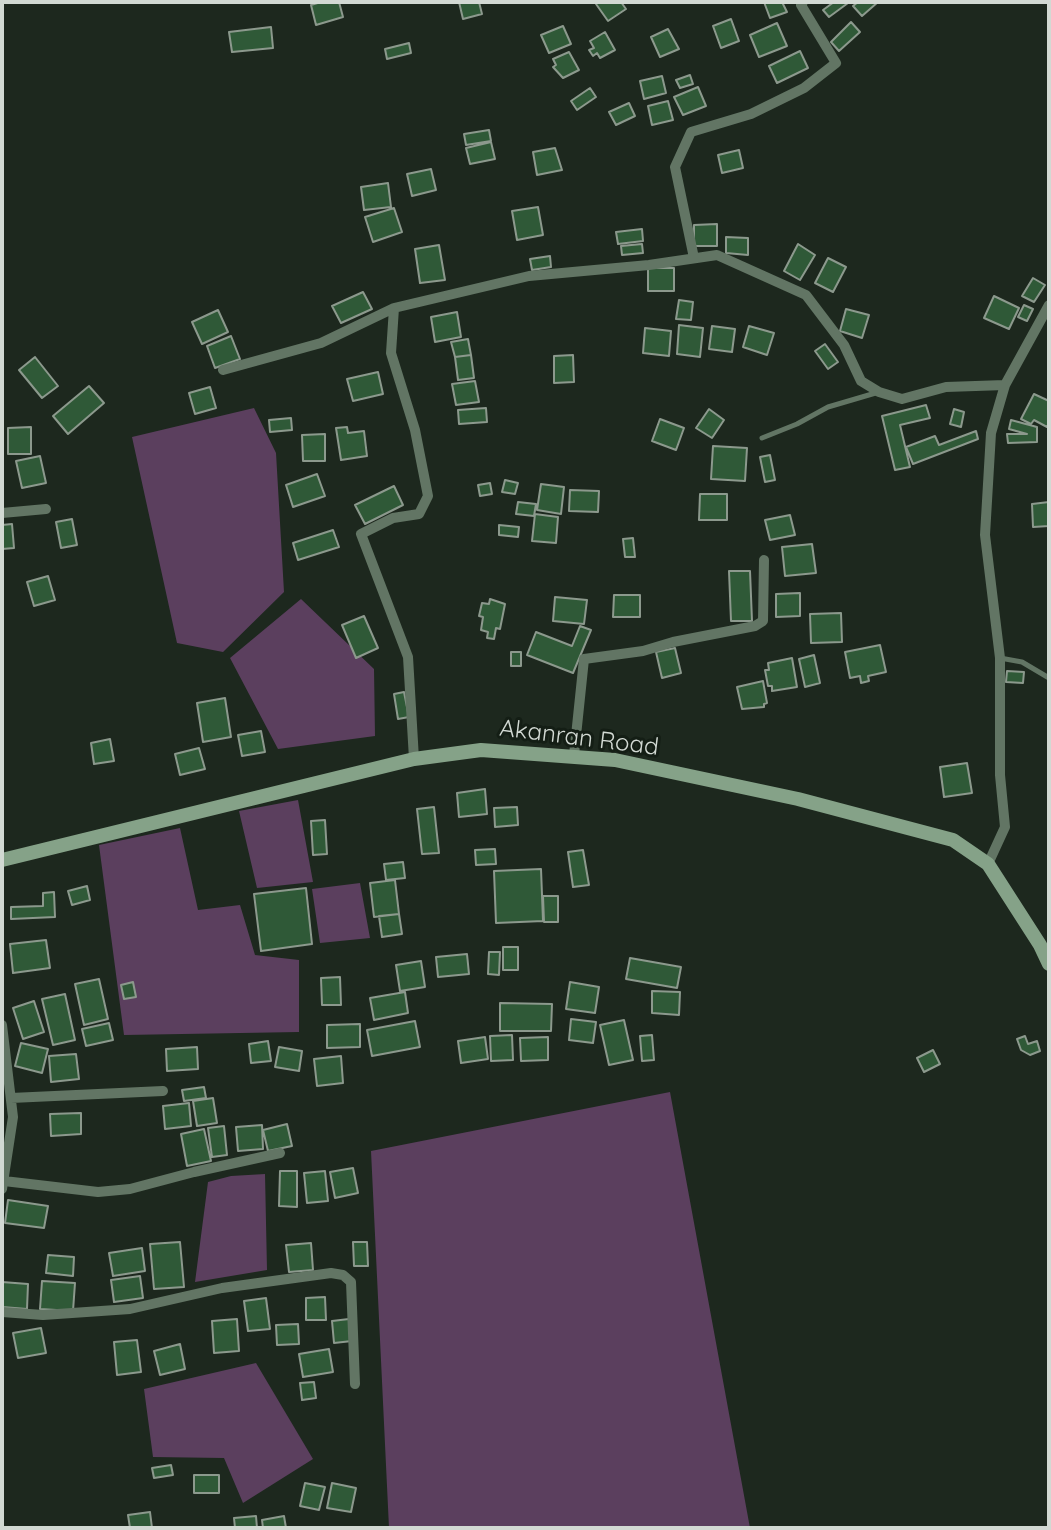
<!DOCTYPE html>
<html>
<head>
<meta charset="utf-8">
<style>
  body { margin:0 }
  #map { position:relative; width:1051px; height:1530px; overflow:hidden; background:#1d281e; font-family:Quicksand,sans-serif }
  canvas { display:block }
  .frame { position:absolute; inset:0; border:4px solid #d2d9d3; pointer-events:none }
</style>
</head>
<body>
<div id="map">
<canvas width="1051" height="1530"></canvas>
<div class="frame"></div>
</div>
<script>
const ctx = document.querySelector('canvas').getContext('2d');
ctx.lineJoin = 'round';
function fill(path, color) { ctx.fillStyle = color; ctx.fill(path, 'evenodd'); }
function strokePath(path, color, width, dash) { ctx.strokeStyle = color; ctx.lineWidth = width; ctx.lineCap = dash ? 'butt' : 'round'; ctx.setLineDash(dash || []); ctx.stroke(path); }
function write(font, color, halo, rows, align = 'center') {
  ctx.font = font + ' Quicksand,sans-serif'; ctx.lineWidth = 6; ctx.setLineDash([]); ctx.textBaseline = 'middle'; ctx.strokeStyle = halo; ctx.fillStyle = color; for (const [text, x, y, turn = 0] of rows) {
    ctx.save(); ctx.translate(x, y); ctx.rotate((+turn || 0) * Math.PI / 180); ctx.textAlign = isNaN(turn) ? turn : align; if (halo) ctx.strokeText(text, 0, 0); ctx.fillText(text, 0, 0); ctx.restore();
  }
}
const green = new Path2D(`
  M254 408 276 453 284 592 223 652 177 643 132 437Z
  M301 599 374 669 375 736 278 749 230 658Z
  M298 800 313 882 257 888 239 811Z
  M180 828 198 910 240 905 255 955 299 960V1032L124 1035 99 845Z
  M360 883 370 938 320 943 312 889Z
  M670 1092 750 1528H389L371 1151Z
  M265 1174 267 1270 195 1282 208 1182 231 1176Z
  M256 1363 313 1459 243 1503 224 1458 153 1457 144 1389Z`);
const building = new Path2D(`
  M321 2H339L343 17 316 25 311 5Z
  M459 2H479L482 14 463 19Z
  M599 2H621L626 9 608 21 596 4Z
  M764 2H782L787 12 770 18Z
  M834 2 848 3 829 17 823 10Z
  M858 2H878L862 16 853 6Z
  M731 19 739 41 721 48 713 26Z
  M851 22 860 32 839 51 831 42Z
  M777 23 787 46 759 57 750 35Z
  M563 26 571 44 549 53 541 35Z
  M271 27 273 48 232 52 229 32Z
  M668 29 679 49 660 57 651 37Z
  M605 32 615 50 600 58 597 53 593 56 589 50 594 48 590 41Z
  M409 43 411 53 387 59 385 49Z
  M800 51 808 68 777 83 769 66Z
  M569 52 579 70 563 78 553 67 556 65 553 59Z
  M690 75 693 84 680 88 676 80Z
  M662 76 666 93 644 99 640 81Z
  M698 87 706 106 683 115 674 97Z
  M590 88 596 97 577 110 571 101Z
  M668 101 673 120 652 125 648 106Z
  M629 103 635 116 616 125 609 112Z
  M489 130 491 141 466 145 464 134Z
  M491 142 495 159 470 164 466 148Z
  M555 148 562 170 537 175 533 152Z
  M739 150 743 168 722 173 718 155Z
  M431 169 436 190 412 196 407 174Z
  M388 183 391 207 364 210 361 187Z
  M538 207 543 235 517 240 512 211Z
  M394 208 402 232 373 242 365 217Z
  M717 224V246H694V225Z
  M642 229 643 241 618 244 616 232Z
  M726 237 748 238V255L726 253Z
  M642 244 643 253 622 255 621 246Z
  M798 244 815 255 800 280 784 271Z
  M439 245 445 280 420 283 415 249Z
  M550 256 551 267 532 270 530 259Z
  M828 258 846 267 833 292 815 283Z
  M648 268H674V291H648Z
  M1033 278 1045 285 1034 302 1022 296Z
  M363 292 372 309 341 323 332 306Z
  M994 296 1019 308 1009 329 984 318Z
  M679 300 693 302 691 320 676 319Z
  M1024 305 1033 309 1027 321 1018 317Z
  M846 309 869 315 862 338 840 331Z
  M218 310 228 332 202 344 192 322Z
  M457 312 461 337 435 342 431 317Z
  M679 325 703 328 700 357 677 354Z
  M712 326 735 329 732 352 709 349Z
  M749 326 774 333 767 355 743 347Z
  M645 328 671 331 669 356 643 353Z
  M231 336 240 359 215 368 207 346Z
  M468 339 471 355 455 357 451 342Z
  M825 344 838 362 828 369 815 351Z
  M471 355 474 378 458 380 455 357Z
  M573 355 574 382 554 383V356Z
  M35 357 58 386 42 398 19 370Z
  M378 372 383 394 353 401 347 379Z
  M475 381 479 402 456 405 452 384Z
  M89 386 104 403 68 434 53 416Z
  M210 387 216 408 195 414 189 393Z
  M1034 394 1049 401V423L1047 427 1034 420 1031 424 1021 419Z
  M926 405 930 418 900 425 910 467 895 470 882 416Z
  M486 408 487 422 459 424 458 410Z
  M709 409 724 420 712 438 696 428Z
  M954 409 964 412 961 427 950 424Z
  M291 418 292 430 270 432 269 420Z
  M660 419 684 428 676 450 652 441Z
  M1011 420 1037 427V442L1008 443 1007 434H1027L1009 429Z
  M31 427V454H8V428Z
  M347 427 348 433 364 431 367 456 341 460 336 428Z
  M976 431 978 439 913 464 906 447 935 436 939 445Z
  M325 434V461H303L302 435Z
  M713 446 747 448 745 481 711 479Z
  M770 455 775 480 765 482 760 457Z
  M40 456 46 483 22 488 16 461Z
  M317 474 325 496 293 507 286 485Z
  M505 480 518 483 515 494 502 492Z
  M490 483 492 494 480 496 478 485Z
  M541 484 564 487 561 514 537 510Z
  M394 486 403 505 365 524 355 505Z
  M570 490 599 491 598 512 569 511Z
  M700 494H727V520H699Z
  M518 502 536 504 534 516 516 514Z
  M1049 502V526L1033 527 1032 504Z
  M535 514 558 517 556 543 532 541Z
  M790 515 795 535 770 540 765 520Z
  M72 519 77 545 61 548 56 522Z
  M12 524 14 548 2 549V525Z
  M499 525 519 527 518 537 499 535Z
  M333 530 339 547 298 560 293 543Z
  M633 538 635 557H625L623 539Z
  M812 544 816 573 785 576 782 547Z
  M729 571H750L752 621H731Z
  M48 576 55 600 34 606 27 582Z
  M800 593V616L776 617V594Z
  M614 595H640V617H613Z
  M555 597 587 600 584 624 553 621Z
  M490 599 505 604 500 629 496 628 494 639 487 638 488 632 481 630 483 617 479 616 482 603 489 604Z
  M841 613 842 642 811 643 810 614Z
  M364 616 378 648 356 658 342 625Z
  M580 626 591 630 573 673 527 655 536 632 572 646Z
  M880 645 886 672 868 676 869 681 861 683 860 676 850 678 845 652Z
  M675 648 681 673 662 678 656 652Z
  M511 652H521V666H511Z
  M814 655 820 683 805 687 799 659Z
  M792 658 797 687 772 691V686H768L765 670H769L768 663Z
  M1007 671 1024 672 1023 683 1006 682Z
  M763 681 767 703 764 704V707L742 709 737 687Z
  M404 692 409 717 398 719 394 694Z
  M225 698 231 737 203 742 197 703Z
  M261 731 265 752 242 756 238 735Z
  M110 739 114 761 94 764 91 743Z
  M199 748 205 769 180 775 175 754Z
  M967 763 972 793 944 797 940 767Z
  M485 789 487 814 459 817 457 793Z
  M434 807 439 853 422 854 417 809Z
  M517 807 518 825 495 827 494 808Z
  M325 820 327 854 313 855 311 821Z
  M495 849 496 864 476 865 475 850Z
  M583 850 589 885 573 887 568 852Z
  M403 862 405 878 386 880 384 864Z
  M541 869 543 921 496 923 494 871Z
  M395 880 399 914 374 917 370 883Z
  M87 886 90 900 72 905 68 891Z
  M306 888 312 944 261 951 254 894Z
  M54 892 55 917 11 919V907L43 906V893Z
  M543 896H558V922H544Z
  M399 914 402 934 382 937 379 916Z
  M46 940 50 968 13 973 10 944Z
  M503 947H518V970H503Z
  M489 952H500L499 975 488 974Z
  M467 954 469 974 438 977 436 957Z
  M630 958 681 967 677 988 626 979Z
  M421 961 425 987 400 991 396 965Z
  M340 977 341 1005H322L321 978Z
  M99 979 108 1019 84 1025 75 984Z
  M133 982 136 997 124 999 121 985Z
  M570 982 599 987 595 1013 566 1009Z
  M652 991 680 992 679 1015 652 1013Z
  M405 992 408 1013 374 1020 370 998Z
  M65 994 75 1040 53 1045 42 999Z
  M34 1001 44 1032 23 1039 13 1008Z
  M500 1003 552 1004 551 1031H500Z
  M571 1019 596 1022 593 1043 569 1040Z
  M624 1020 633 1060 609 1065 600 1025Z
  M415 1021 420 1047 372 1056 367 1030Z
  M109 1023 113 1040 86 1046 82 1029Z
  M360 1024V1047L327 1048V1025Z
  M512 1035 513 1060 491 1061 490 1036Z
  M652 1035 654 1060 642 1061 640 1036Z
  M1025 1036 1028 1044 1037 1041 1040 1051 1030 1055 1021 1050 1017 1039Z
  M485 1037 488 1059 461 1063 458 1041Z
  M548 1037V1060L521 1061 520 1038Z
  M268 1041 271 1061 251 1063 249 1044Z
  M21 1043 48 1049 42 1073 15 1066Z
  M197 1047 198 1069 167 1071 166 1049Z
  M279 1047 302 1051 299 1071 275 1067Z
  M933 1050 940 1064 924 1072 917 1058Z
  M76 1054 79 1079 51 1082 49 1056Z
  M341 1056 343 1083 317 1086 314 1059Z
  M204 1087 206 1098 184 1101 182 1090Z
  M213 1098 217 1123 197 1126 193 1101Z
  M189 1103 191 1126 165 1129 163 1106Z
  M81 1113V1134L51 1136 50 1114Z
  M287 1124 292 1146 268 1151 263 1130Z
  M262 1125 263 1149 238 1151 236 1127Z
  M224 1126 227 1155 212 1157 208 1128Z
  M204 1129 211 1161 187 1166 181 1134Z
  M353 1168 358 1193 335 1198 330 1172Z
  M280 1171H297V1207L279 1206Z
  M325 1171 328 1201 307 1203 304 1173Z
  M8 1200 48 1206 44 1228 5 1223Z
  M180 1242 184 1287 154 1289 150 1244Z
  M353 1242H367L368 1266H354Z
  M311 1243 313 1270 289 1272 286 1245Z
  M142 1248 145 1271 113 1276 109 1253Z
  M48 1255 74 1257 73 1276 46 1273Z
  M140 1276 143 1298 114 1302 111 1280Z
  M42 1281 75 1283 73 1311 40 1309Z
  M2 1282 28 1284 27 1309 2 1307Z
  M325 1297 326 1320H306V1298Z
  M266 1298 270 1329 248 1331 244 1301Z
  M237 1319 239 1351 214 1353 212 1321Z
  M349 1319 352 1341 334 1343 332 1321Z
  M298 1324 299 1344 277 1345 276 1325Z
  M41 1328 46 1353 18 1358 13 1333Z
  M137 1340 141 1372 117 1375 114 1342Z
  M180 1344 185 1369 160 1375 154 1351Z
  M329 1349 333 1372 303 1377 299 1354Z
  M314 1382 316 1398 302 1400 300 1383Z
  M171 1465 173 1475 154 1478 152 1468Z
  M194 1475H219V1493H194Z
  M305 1483 325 1487 319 1510 300 1506Z
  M332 1483 356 1488 351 1512 327 1508Z
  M150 1512 152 1528H130L128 1515Z
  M256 1516 257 1528H235L234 1518Z
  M284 1516 286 1528H263L262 1520Z`);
const service = new Path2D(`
  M762 438 797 424 828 407 879 392
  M1000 658 1022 662 1049 678`);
const minor = new Path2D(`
  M694 258 675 167 691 132 751 114 804 88 836 63 801 5 803 2
  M223 370 321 343 394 308
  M2 513 46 509
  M574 755 584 659 643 651 673 642 755 626 763 621 764 560
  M414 759 408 657 361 534 393 518 419 514 428 496 415 430 391 353 394 308 529 276 649 265 717 255 806 295 844 345 861 381 879 392 902 399 946 387 1005 385
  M988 864 1005 827 1000 775V658L985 535 991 433 1005 385 1049 305
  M2 1025 13 1117 2 1189
  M11 1098 163 1091
  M4 1181 98 1192 130 1189 194 1172 280 1153
  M2 1312 43 1315 130 1309 222 1288 331 1273 343 1275 351 1282 355 1384`);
const secondary = new Path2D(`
  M2 860 414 759 481 750 615 760 798 799 953 840 988 864 1040 945 1049 964`);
const streetNames = [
  ["Akanran Road",579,738,7]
];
fill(green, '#5b3f5e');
fill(building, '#2f5937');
strokePath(building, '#8c998d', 2);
strokePath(service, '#627564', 5);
strokePath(minor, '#627564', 10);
strokePath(secondary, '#85a288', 14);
write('24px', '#d2d9d3', '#141e15', streetNames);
</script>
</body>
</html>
